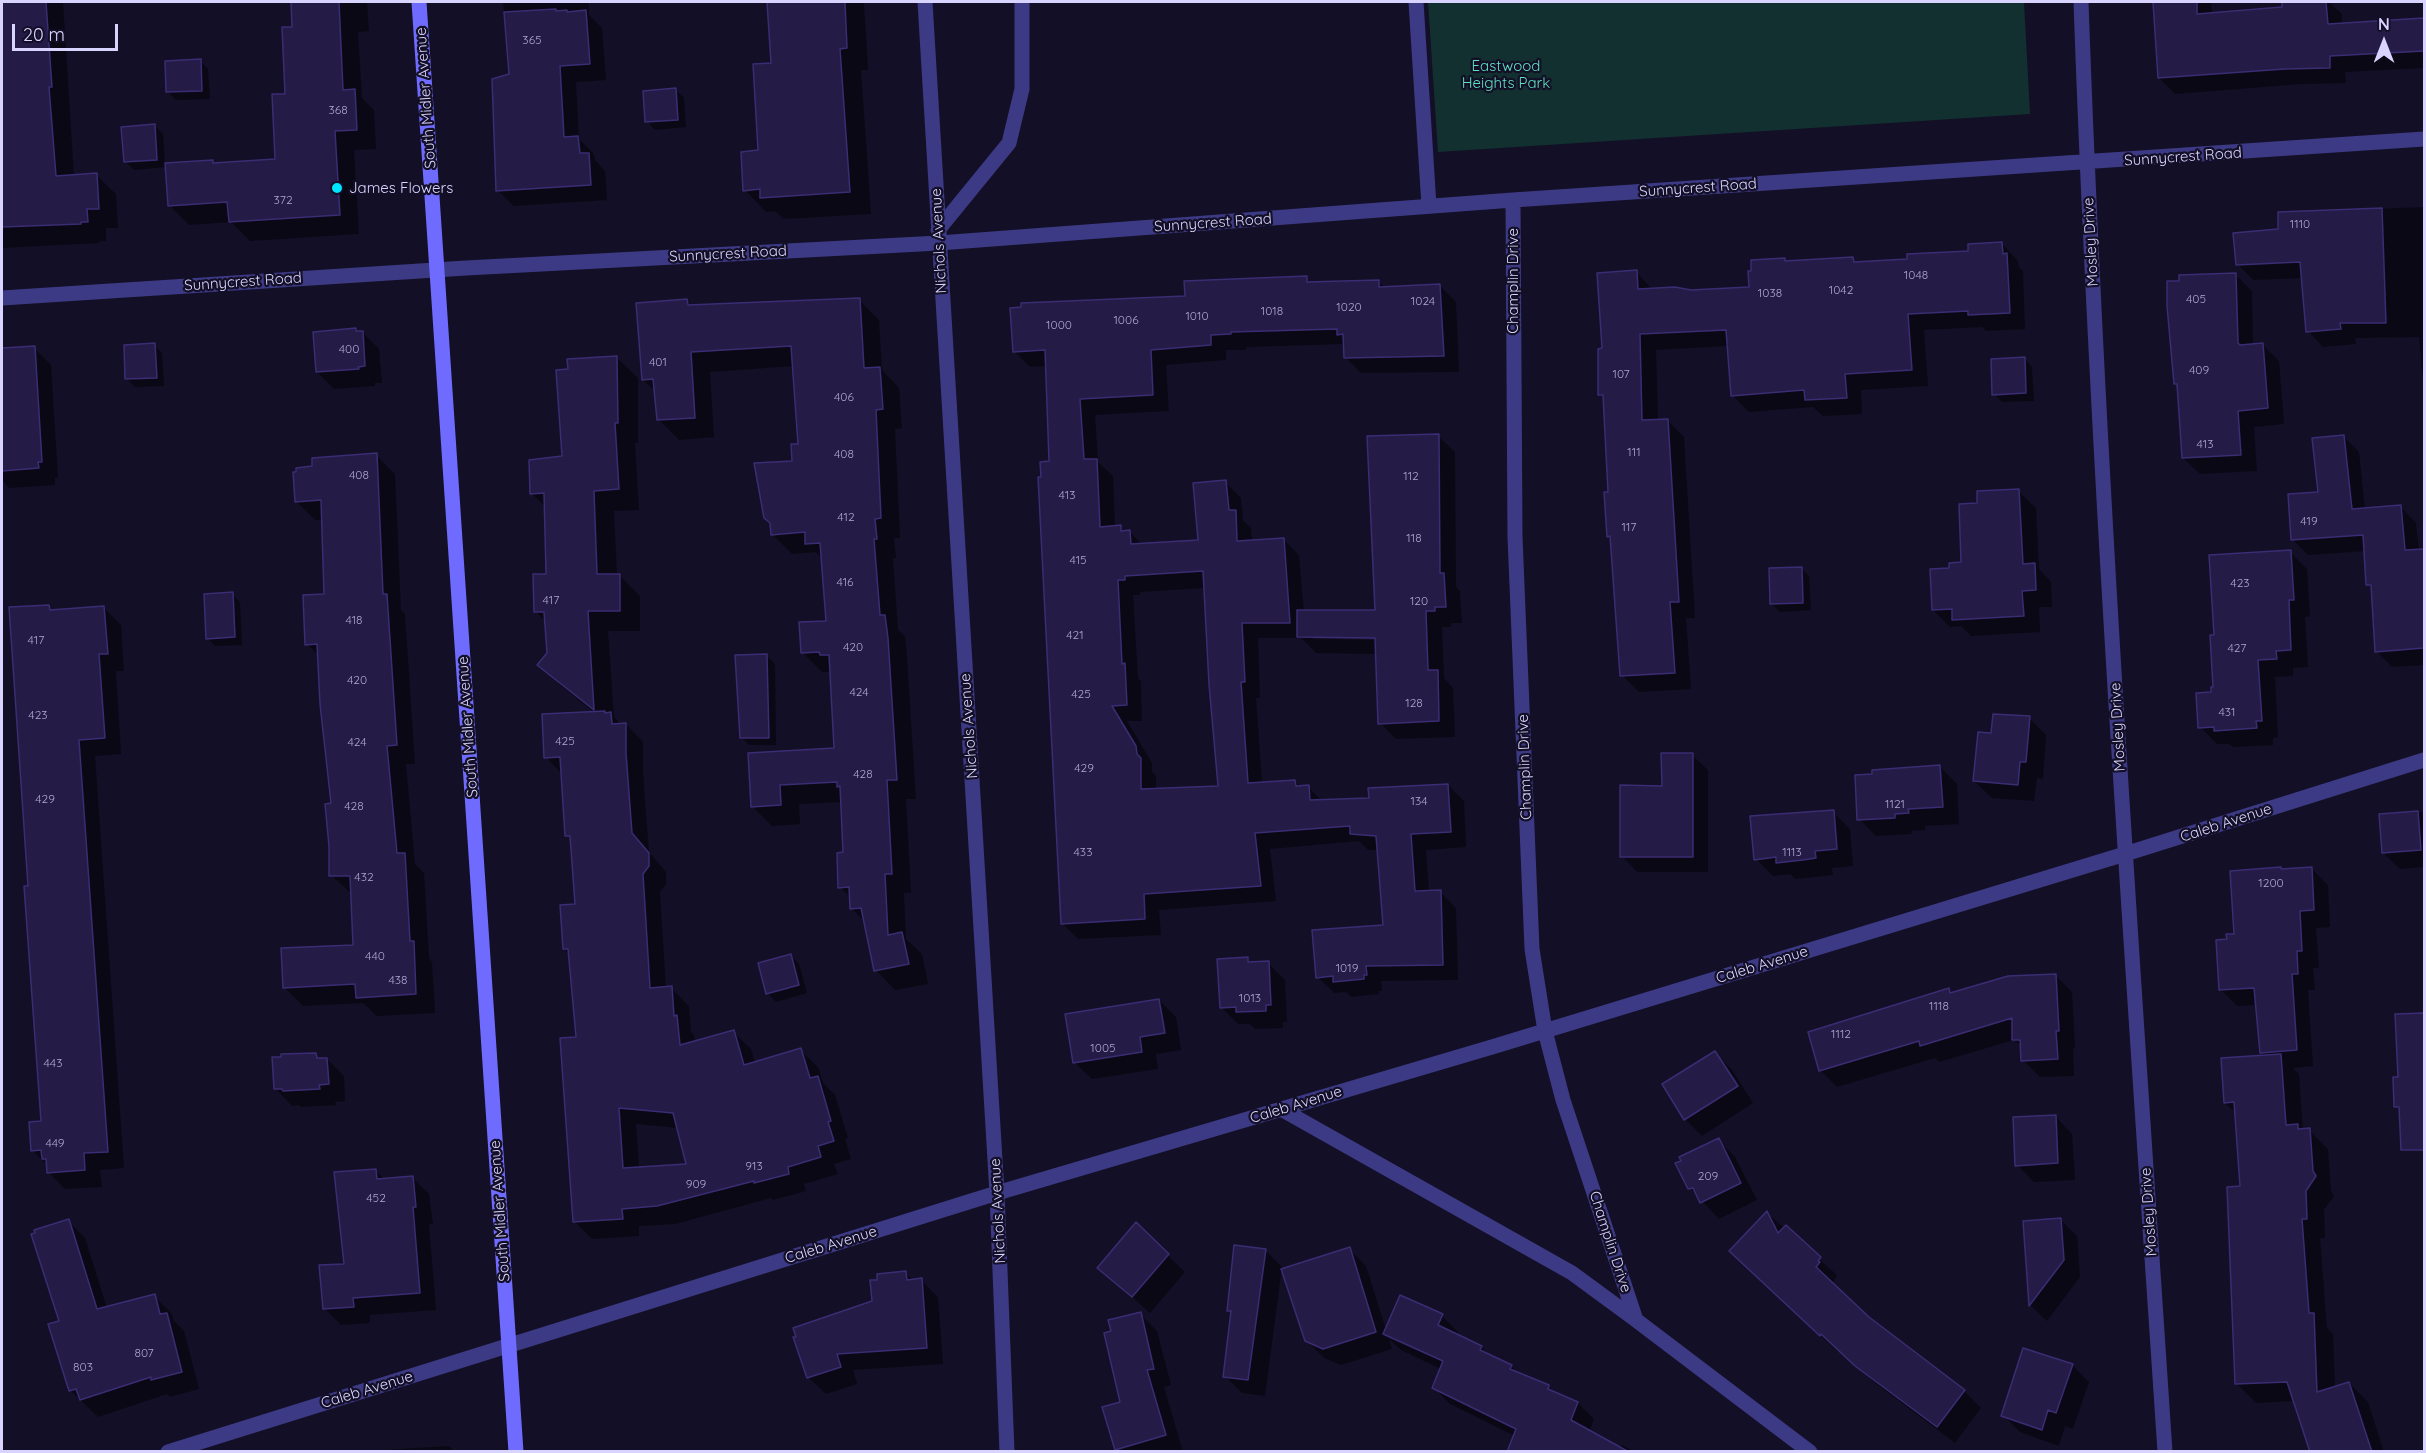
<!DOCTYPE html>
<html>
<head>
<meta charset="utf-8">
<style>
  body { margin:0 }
  #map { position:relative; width:2426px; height:1453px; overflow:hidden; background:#130f26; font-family:Quicksand,sans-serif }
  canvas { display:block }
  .frame { position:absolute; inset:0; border:3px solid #d9d4ff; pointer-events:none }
  .north { position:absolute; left:2354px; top:12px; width:60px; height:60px; -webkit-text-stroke:4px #130f26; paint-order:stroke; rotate:0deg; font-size:16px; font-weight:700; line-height:24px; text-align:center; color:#d9d4ff }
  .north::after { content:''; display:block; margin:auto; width:21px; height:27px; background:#d9d4ff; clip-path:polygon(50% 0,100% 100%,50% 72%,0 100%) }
  .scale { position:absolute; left:12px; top:24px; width:106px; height:27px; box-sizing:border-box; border:3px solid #d9d4ff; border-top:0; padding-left:8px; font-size:18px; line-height:21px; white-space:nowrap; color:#d9d4ff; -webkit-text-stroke:4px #130f26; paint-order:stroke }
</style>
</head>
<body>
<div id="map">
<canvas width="2426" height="1453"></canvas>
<div class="frame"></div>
<div class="north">N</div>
<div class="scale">20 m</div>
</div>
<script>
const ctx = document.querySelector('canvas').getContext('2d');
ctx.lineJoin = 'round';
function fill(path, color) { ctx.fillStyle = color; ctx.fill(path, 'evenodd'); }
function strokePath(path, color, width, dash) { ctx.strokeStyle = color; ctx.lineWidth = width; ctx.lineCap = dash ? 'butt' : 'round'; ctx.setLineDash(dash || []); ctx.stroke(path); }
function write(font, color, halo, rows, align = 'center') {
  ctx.font = font + ' Quicksand,sans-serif'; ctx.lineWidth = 4.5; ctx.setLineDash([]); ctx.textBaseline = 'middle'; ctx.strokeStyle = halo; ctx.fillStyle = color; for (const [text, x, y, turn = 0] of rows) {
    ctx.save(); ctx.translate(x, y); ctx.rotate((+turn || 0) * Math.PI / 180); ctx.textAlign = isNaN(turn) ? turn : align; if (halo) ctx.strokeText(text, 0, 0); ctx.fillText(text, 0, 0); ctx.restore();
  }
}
const green = new Path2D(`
  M1428 2H2024L2030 114 1438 152Z`);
const shadow = new Path2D(`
  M2 2H63L74 176 96 175 116 194 118 228H106V241H99L100 243 2 248Z
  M292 2H367L369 31 358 32 362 98 374 110 376 149 354 150 359 234 250 241 231 222 189 225 169 205 167 167 134 170 126 162 155 126 163 134 165 164 213 161 216 165 277 161 287 95 293 28Z
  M503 2H589V15L602 28 606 80 576 82 579 139 594 154 595 160 605 171 607 200 514 206 497 190 511 76Z
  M769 2H879L864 3 868 70H861L871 214 784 219 775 211 766 212 745 190 760 152 773 64Z
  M2155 2H2211L2212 14 2284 9V2H2329L2342 14V25L2424 20V68L2345 72 2346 83 2302 84 2175 94 2159 78Z
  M200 61 208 69 210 99 176 100 167 91Z
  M676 90 684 98 686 127 655 130 647 121Z
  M2424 207V376L2422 373 2419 337 2355 338 2356 344 2323 347 2308 331 2303 278 2253 280 2237 264 2280 231 2279 213Z
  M2002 244 2018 261 2019 267 2023 271 2025 329 1986 331 1982 327 1924 330 1928 386 1861 390 1862 414 1823 416 1813 407 1749 412 1732 395 1729 346 1656 350 1658 421 1667 420 1684 437 1695 618H1686L1691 689 1639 692 1622 675 1612 539 1608 536 1609 494 1604 399 1600 394 1604 350 1636 272 1653 290 1691 292 1750 288 1784 259 1788 263 1853 259 1857 263 1908 260 1969 252Z
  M2236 275 2252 291 2253 345H2263L2279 361 2284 424 2254 427 2257 471 2200 474 2183 458 2179 386 2175 383Z
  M1306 278 1311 283 1378 281 1385 288 1440 286 1456 302 1459 372 1361 373 1345 357V344L1246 347V350H1226V360L1166 365 1169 411 1095 415 1098 462 1113 476 1115 527H1120L1125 532H1130L1142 545 1200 541 1225 482 1241 498 1243 520 1251 528 1252 541 1283 539 1299 555 1304 612H1377L1438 436 1455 452 1456 587 1460 591 1462 623H1451V627H1442L1444 678 1453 688 1455 737 1396 739 1380 723 1377 654 1316 653 1301 638H1258L1260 698H1256L1262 783 1295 781 1301 787H1308L1322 801 1370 799 1448 785 1464 801 1466 847 1426 850 1429 892H1440L1456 908 1458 980 1381 981 1382 991H1379V994L1351 997 1346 992 1334 993 1318 977 1385 926 1379 850H1368L1359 841 1270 849 1276 901 1159 910 1161 935 1078 939 1062 923 1039 479H1042L1050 463 1047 366 1030 367 1014 351 1186 298ZM1205 588 1219 787 1156 790V776L1152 772V763L1127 721H1142L1141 681 1138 678 1133 595H1140V592ZM1313 636 1383 637 1382 640 1313 639Z
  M859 300 879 320 882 370 899 388 902 428 895 429 900 538H894L896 558H893L898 630 905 636 907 659 916 799H906L911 893H904L906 939 922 954 928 984 895 990 876 970 866 923 851 908V898L840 887 845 853 842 802 799 804 800 824 772 826 752 806 749 754 836 750 831 672H822L803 653 827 622 823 560 816 552 792 554 772 534 800 445 794 366 710 372 714 437 679 440 659 420 656 392 643 380 687 301 693 307Z
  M355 330 362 332 379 349 382 383H375V386L334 389 317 372Z
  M154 345 162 353 164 386 135 387 127 379Z
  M34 348 51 365 58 478H55V485L9 488 2 480V350Z
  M617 358 638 378V443H635L639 510 614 511 617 575H619L640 596V631H608L614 717 621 725 626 724 643 742V772L649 852 666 872V884L660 892 666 989 671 988 689 1006 691 1032 694 1035 695 1043 733 1032 751 1049 755 1063 800 1050 818 1067 823 1083 835 1095 848 1138 845 1139 851 1159 834 1164 838 1174 804 1184 806 1191 773 1200 771 1198 675 1224 639 1226V1236L592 1239 574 1221 577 1039 570 955 564 949 577 906 572 841 567 835 562 774 546 757 595 713 560 685 540 665 548 653 546 622 535 611 548 575 546 507 532 494 564 457 569 371ZM636 1124 679 1128 688 1165 639 1168Z
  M2024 358 2032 367 2034 401 2002 402 1994 394Z
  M2343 436 2359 452 2365 509 2401 507 2416 523 2419 550H2424V665L2392 667 2377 652 2373 589 2368 584 2366 551 2308 555 2292 539 2320 493Z
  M376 455 395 474 401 610 405 614 415 764H406L415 864 424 873 429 958 432 962 435 1013 377 1016 363 1003 303 1006 284 987 355 946 352 894 331 875 333 805 319 656 307 644 326 595 323 520H315L296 501Z
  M2018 491 2036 508 2039 569 2051 582 2052 607H2039L2040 632 1971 636 1961 626 1950 627 1933 610 1951 570 1963 563Z
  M2290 552 2307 569 2310 616 2305 617 2308 667 2293 668V676L2275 677 2278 737 2273 738V745L2233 747 2229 744H2217L2200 727 2214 688Z
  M1801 568 1809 576 1811 610 1780 612 1772 604Z
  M232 594 240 602 242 645 215 646 207 638Z
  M49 607 53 611 104 608 121 625 124 671H116L121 754 95 756 124 1168 100 1170 102 1187 65 1189 48 1172V1166L32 1150 43 1122 30 887Z
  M766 655 775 664 776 745H749L741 737Z
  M2029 718 2046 735 2043 779 2037 778 2034 801 1992 798 1974 781 1993 735Z
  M1692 755 1708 770V872H1637L1622 856 1663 787Z
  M1940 767 1957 784 1959 824 1925 826V830L1911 831 1912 834 1876 836 1859 819Z
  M1833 812 1850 829 1853 866 1832 868 1833 875 1795 879 1790 874 1773 876 1756 859Z
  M2424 812V867L2400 869 2383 853 2380 816Z
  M2311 868 2328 885 2330 927 2316 928 2319 968H2313L2315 990H2308L2313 1066 2293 1068 2299 1074 2303 1130H2309L2328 1149 2331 1191 2334 1196 2324 1210 2325 1238H2320L2327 1328 2333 1334 2335 1388 2349 1383 2368 1402 2384 1452H2312L2295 1401 2256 1403 2237 1384 2242 1188 2237 1114 2225 1103 2265 1057 2261 1052 2257 1005 2237 1006 2220 989 2228 941Z
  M791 956 799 964 807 993 776 1002 768 993Z
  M1247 959 1252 964 1268 963 1285 980 1287 1022H1283V1028L1255 1029 1250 1024H1238L1221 1007Z
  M2055 975 2072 992 2075 1048H2073L2074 1076 2040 1077 2023 1060 2022 1047 2014 1040 1939 1062 1935 1058 1837 1087 1820 1070 1949 990 1953 994Z
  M1159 1000 1176 1017 1181 1050 1156 1054 1158 1069 1092 1079 1074 1062Z
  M2424 1014V1123H2412L2396 1107 2399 1078 2397 1015Z
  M1715 1053 1732 1070 1753 1103 1702 1136 1685 1119Z
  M316 1054 321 1060 327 1059 344 1076 345 1101 335 1102 336 1105 301 1107 299 1105 292 1106 275 1088Z
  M2055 1116 2072 1134 2075 1180 2034 1182 2017 1165Z
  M1718 1140 1735 1157 1757 1200 1719 1219 1690 1188Z
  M375 1170 385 1180 412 1177 429 1194 433 1224H429L436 1310 370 1315V1323L341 1325 324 1308 346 1265Z
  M1767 1213 1837 1275 1832 1284 1868 1318 1964 1391 1981 1408 1955 1443 1874 1382 1839 1350 1838 1352 1748 1268Z
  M2060 1219 2077 1236 2080 1277 2047 1321 2030 1305 2025 1222Z
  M68 1221 85 1238 107 1308 154 1296 171 1313 174 1321 184 1331 199 1389 170 1397 167 1394 98 1417 70 1390 61 1322Z
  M1136 1225 1185 1272 1150 1313 1099 1267Z
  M1349 1249 1366 1266 1386 1330 1442 1316 1458 1332 1457 1336 1481 1347 1490 1356 1511 1366 1519 1374 1548 1386 1555 1393 1578 1403 1594 1419 1589 1432 1620 1448 1622 1445 1635 1452H1508L1515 1436 1450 1404 1434 1388 1441 1369 1401 1350 1389 1339 1392 1349 1341 1365 1324 1358 1306 1340Z
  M1265 1250 1282 1267 1265 1396 1242 1393 1225 1376 1232 1314 1228 1310Z
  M906 1273 913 1281 921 1280 938 1297 943 1364 853 1370 857 1384 826 1394 808 1377 873 1302Z
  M1140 1314 1157 1331 1171 1385 1164 1387 1183 1452H1119L1116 1449 1122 1403Z
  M2072 1365 2089 1382 2073 1429 2065 1426 2059 1446 2020 1432 2003 1415Z
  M449 1446 455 1452H368V1451Z`);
const building = new Path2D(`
  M2 2H46L52 87H49L56 176 97 173 99 209H87L88 222H81V224L2 227Z
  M291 2H339L343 90 355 89 357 130 335 131 340 215 229 222 227 202 168 206 165 163 213 160V163L275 159 272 94H285L282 27H292Z
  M767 2H845L847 48 840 49 850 192 760 198V189L743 191 741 152 758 150 753 64 771 63Z
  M2153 2H2197V14L2282 7V2H2326L2328 24 2424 18V51L2330 56V68L2285 69 2158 78Z
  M556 9V11L567 10V12L586 10 590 64 560 66 564 137 578 136 580 153H589L591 185 496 191 492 79 509 74 504 12Z
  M201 59 202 91 166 92 165 61Z
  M676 88 678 120 645 122 643 91Z
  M155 124 157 160 124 162 121 127Z
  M2382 208 2386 323H2340L2341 329 2306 332 2300 262 2236 265 2233 233 2278 229V212Z
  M2002 242 2003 254 2007 253 2010 313 1968 315V311L1908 314 1912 370 1845 374 1847 398 1805 400 1804 390 1731 396 1726 330 1640 334 1642 420 1668 419 1679 602H1670L1675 673 1620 676 1610 536 1607 537 1604 492H1608L1603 395H1598V349L1602 348 1597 273 1637 270 1638 289 1675 287 1691 290 1749 287 1748 271H1751V260L1785 258V261L1853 257 1854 262 1907 259V254L1968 251V244Z
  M2236 273 2238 343 2240 345 2263 343 2268 408 2238 411 2241 455 2182 458 2177 384H2174L2167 306V281H2179V275Z
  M1307 276V282L1379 280V287L1440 284 1444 356 1344 358 1343 334 1337 335V329L1231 332V334L1211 335V345L1151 350 1153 395 1080 399 1084 459H1097L1100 527 1121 525V531L1130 530 1131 544 1198 540 1193 483 1226 480 1229 510H1236L1237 541 1284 538 1290 623H1242L1245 682H1241L1248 783 1295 780 1296 786 1309 785 1310 800 1369 798 1368 788 1448 784 1451 832 1411 834 1415 891 1441 890 1443 965 1366 966 1367 975H1364V979L1333 982V976L1316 978 1312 930 1383 925 1376 836 1350 834V826L1255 833 1261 886 1144 894 1145 919 1061 924 1038 477H1041L1040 462 1049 461 1045 350 1013 352 1010 308 1021 307V303L1185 296 1184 281ZM1203 571 1209 684 1218 786 1141 789V758L1137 754 1136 746 1112 706 1127 705 1125 663 1122 664 1118 580H1125V576Z
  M860 298 864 368 880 367 883 409 876 410 881 518 875 519 877 539H874L880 615H885L888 638 897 780H887L892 874H885L888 935 902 932 909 964 874 971 861 908 850 909 849 887 838 888 837 853 843 852 840 786 837 787V782L780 785 781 805 751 807 748 753 834 748 829 655H820L819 652 801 653 799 622 826 621 820 543 805 544V532L771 535 770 523 764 518 754 463 792 461 791 444H798L791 346 691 352 695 418 657 420 653 379 642 380 636 303 687 299 688 305Z
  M356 328V331H363L365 366 358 367 359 369 316 372 313 332Z
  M155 343 157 378 125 379 124 345Z
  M35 346 42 462H38L39 468 2 471V348Z
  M617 356 618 423H615L619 489 594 491 597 574H620V611H588L594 710 537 665 547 653 544 612H534L533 574H546L544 493 530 494 529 460 562 456 556 370 568 369 567 359Z
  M2025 357 2026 393 1992 395 1991 359Z
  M1439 434 1440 573H1444L1446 607H1435V611H1426L1428 670H1438L1439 721 1378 724 1375 638 1297 637V610H1375L1367 436Z
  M2344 435 2352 509 2401 505 2405 550 2424 549V648L2375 652 2371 585H2366L2363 535 2291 540 2288 494 2318 492 2312 438Z
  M377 453 383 594H387L397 745 387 746 397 853H405L410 941H414L416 994 356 998 355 984 283 988 281 948 353 945 350 876H329V846L325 804 331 803 320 704 317 644 305 645 303 595 324 594 321 500 295 502 293 472H296V468L312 466V458Z
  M2019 489 2023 564 2035 563 2036 590 2022 591 2024 616 1952 620V609L1932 610 1930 569 1949 568V563L1961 562 1959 504 1977 503V491Z
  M2291 550 2294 600H2289L2291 650 2276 651 2277 659 2258 660 2262 721H2256L2257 728 2214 731V727L2198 728 2196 693 2211 692V687H2213L2210 635H2214L2209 555Z
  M1802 567 1803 603 1770 604 1769 568Z
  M233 592 235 637 206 639 204 594Z
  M49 605 50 610 104 606 108 654H99L105 738 79 740 108 1152 84 1153 85 1170 47 1173 46 1159H42L41 1150 31 1151 29 1122 41 1121 24 886H28L9 607Z
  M767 654 769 738H740L735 655Z
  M605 711V713L611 712 612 724 626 723V753L632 833 649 853V866L643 874 650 988 672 986 674 1016 677 1015 680 1045 734 1030 744 1065 801 1048 810 1078 818 1076 831 1121 828 1122 834 1141 818 1146 821 1157 788 1167 789 1174 754 1183V1181L657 1206 622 1209 623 1219 573 1222 560 1038 576 1037 568 949H563L560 905 575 904 570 836H565L560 757 544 758 542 714ZM619 1108 673 1113 686 1164 623 1168Z
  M1993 714 2030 716 2026 762H2020L2018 785 1973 781 1978 732 1991 733Z
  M1661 753H1693V857H1620V785L1662 786Z
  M1940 765 1943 807 1908 809 1909 813 1895 814V818L1857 820 1855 775 1872 774V770Z
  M1834 810 1837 849 1815 851 1816 858 1803 860 1776 863V857L1754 860 1750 816Z
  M2418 811 2421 850 2382 853 2379 814Z
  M2281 867V869L2312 867 2314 910 2300 911 2302 951H2297L2298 974H2292L2297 1050 2260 1053 2254 988 2219 990 2216 940 2227 939 2226 934H2234L2230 871Z
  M791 954 799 985 766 994 758 963Z
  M1248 957V962L1269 961 1271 1005H1266V1011L1236 1012V1007L1220 1008 1217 959Z
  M2056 974 2059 1031H2056L2058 1059 2021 1061 2020 1040H2012V1018L1920 1046 1919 1041 1819 1071 1808 1032 1949 988 1950 993 2008 976Z
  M1159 999 1165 1033 1140 1037 1142 1052 1073 1063 1065 1014Z
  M2424 1013V1150H2401L2399 1107H2394L2393 1077H2398L2395 1014Z
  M1715 1051 1738 1086 1684 1120 1662 1084Z
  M316 1053 317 1058H327L329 1084 319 1085 320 1089 283 1091 282 1089H274L272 1057H281V1054Z
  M2281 1054 2286 1125 2298 1124V1129L2310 1128 2313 1171 2316 1176 2306 1191 2307 1219H2302L2309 1313H2314L2317 1392 2349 1382 2372 1452H2310L2287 1382 2235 1384 2227 1187 2240 1186 2234 1102 2224 1103 2221 1058Z
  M2056 1115 2058 1163 2015 1166 2013 1117Z
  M1719 1138 1741 1183 1700 1203 1693 1188 1688 1189 1675 1163 1681 1161 1679 1157Z
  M376 1169 377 1179 413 1176 416 1207H413L420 1293 353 1298 354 1307 323 1309 319 1265 344 1264 334 1172Z
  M1767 1211 1778 1233 1786 1225 1821 1257 1818 1261 1820 1262 1816 1267 1869 1317 1965 1390 1937 1427 1855 1366 1821 1334 1820 1336 1729 1251Z
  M2061 1218 2064 1260 2029 1306 2023 1221Z
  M69 1219 97 1309 155 1294 160 1314 167 1313 182 1372 151 1380V1377L80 1400 76 1389 69 1391 48 1324 59 1321 31 1234 35 1233 34 1230Z
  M1136 1222 1169 1254 1132 1297 1097 1268Z
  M1234 1245 1266 1249 1248 1380 1223 1377 1231 1311H1227Z
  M1350 1247 1376 1332 1323 1349 1305 1341 1281 1269Z
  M906 1271 907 1280 922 1278 927 1348 837 1354 841 1367 807 1378 793 1337H796L793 1328 872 1301 870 1280H877V1274Z
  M1400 1295 1443 1314 1438 1325 1482 1346 1480 1350 1512 1365 1510 1369 1549 1385 1548 1389 1578 1402 1571 1420 1629 1452H1507L1516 1429 1432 1388 1443 1361 1383 1334Z
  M1141 1312 1154 1369 1147 1370 1166 1435 1115 1450 1102 1407 1120 1402 1104 1333 1111 1331 1108 1320Z
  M2023 1348 2073 1364 2056 1413 2048 1410 2042 1430 2001 1416Z`);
const lane = new Path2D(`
  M1416 2 1429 206
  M938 230 1009 143 1022 89V2`);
const street = new Path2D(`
  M925 2 997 1193 1007 1452
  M2081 2C2098 485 2133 969 2165 1452
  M1513 200 1515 537 1532 949 1545 1031 1563 1100 1636 1320 1810 1452
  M2 298 466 268 939 243 1513 200 2424 139
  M1281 1109 1572 1273 1636 1320
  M168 1452 997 1193 1492 1047 2125 854 2424 760`);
const secondary = new Path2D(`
  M419 2 516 1452`);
const markers = [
  [337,188,6,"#00e5ff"]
];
const numberNames = [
  ["365",532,40],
  ["368",338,110],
  ["372",283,200],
  ["1110",2300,224],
  ["1048",1916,275],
  ["1042",1841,290],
  ["1038",1770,293],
  ["405",2196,299],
  ["1024",1423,301],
  ["1020",1349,307],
  ["1018",1272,311],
  ["1010",1197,316],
  ["1006",1126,320],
  ["1000",1059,325],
  ["400",349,349],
  ["401",658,362],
  ["409",2199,370],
  ["107",1621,374],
  ["406",844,397],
  ["413",2205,444],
  ["111",1634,452],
  ["408",844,454],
  ["408",359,475],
  ["112",1411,476],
  ["413",1067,495],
  ["412",846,517],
  ["419",2309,521],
  ["117",1629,527],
  ["118",1414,538],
  ["415",1078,560],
  ["416",845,582],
  ["423",2240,583],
  ["417",551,600],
  ["120",1419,601],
  ["418",354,620],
  ["421",1075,635],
  ["417",36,640],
  ["420",853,647],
  ["427",2237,648],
  ["420",357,680],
  ["424",859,692],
  ["425",1081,694],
  ["128",1414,703],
  ["431",2227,712],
  ["423",38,715],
  ["425",565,741],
  ["424",357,742],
  ["429",1084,768],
  ["428",863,774],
  ["429",45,799],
  ["134",1419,801],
  ["1121",1895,804],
  ["428",354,806],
  ["433",1083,852],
  ["1113",1792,852],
  ["432",364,877],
  ["1200",2271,883],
  ["440",375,956],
  ["1019",1347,968],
  ["438",398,980],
  ["1013",1250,998],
  ["1118",1939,1006],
  ["1112",1841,1034],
  ["1005",1103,1048],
  ["443",53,1063],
  ["449",55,1143],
  ["913",754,1166],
  ["209",1708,1176],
  ["909",696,1184],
  ["452",376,1198],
  ["807",144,1353],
  ["803",83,1367]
];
const parkNames = [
  ["Eastwood",1506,66],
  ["Heights Park",1506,83]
];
const streetNames = [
  ["South Midler Avenue",426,98,-94],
  ["Sunnycrest Road",2183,157,-4],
  ["Sunnycrest Road",1698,188,-4],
  ["Sunnycrest Road",1213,223,-4],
  ["Nichols Avenue",939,241,-93],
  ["Mosley Drive",2091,242,-93],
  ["Sunnycrest Road",728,254,-3],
  ["Champlin Drive",1513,281,-90],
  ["Sunnycrest Road",243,282,-4],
  ["Nichols Avenue",969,726,-94],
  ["South Midler Avenue",468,727,-94],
  ["Mosley Drive",2118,727,-93],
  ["Champlin Drive",1525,767,-92],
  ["Caleb Avenue",2226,823,-18],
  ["Caleb Avenue",1762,965,-17],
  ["Caleb Avenue",1296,1105,-17],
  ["South Midler Avenue",500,1211,-94],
  ["Nichols Avenue",998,1211,-93],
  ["Mosley Drive",2149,1212,-94],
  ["Champlin Drive",1610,1242,72],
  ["Caleb Avenue",831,1245,-17],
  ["Caleb Avenue",367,1390,-17]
];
const poiNames = [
  ["James Flowers",349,188]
];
fill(green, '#12302f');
fill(shadow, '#0007');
fill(building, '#241b47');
strokePath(building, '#3b2d73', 1.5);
strokePath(lane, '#3d3a85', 15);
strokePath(street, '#3d3a85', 15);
strokePath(secondary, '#6f6bff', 15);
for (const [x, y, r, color] of markers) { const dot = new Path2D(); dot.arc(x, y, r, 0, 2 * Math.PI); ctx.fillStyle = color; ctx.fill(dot); strokePath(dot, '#130f26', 2); }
write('12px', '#aca6d1', null, numberNames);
write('15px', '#5fe0c0', '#130f26', parkNames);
write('15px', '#d9d4ff', '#130f26', streetNames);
write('15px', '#d9d4ff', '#130f26', poiNames, 'left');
</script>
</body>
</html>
